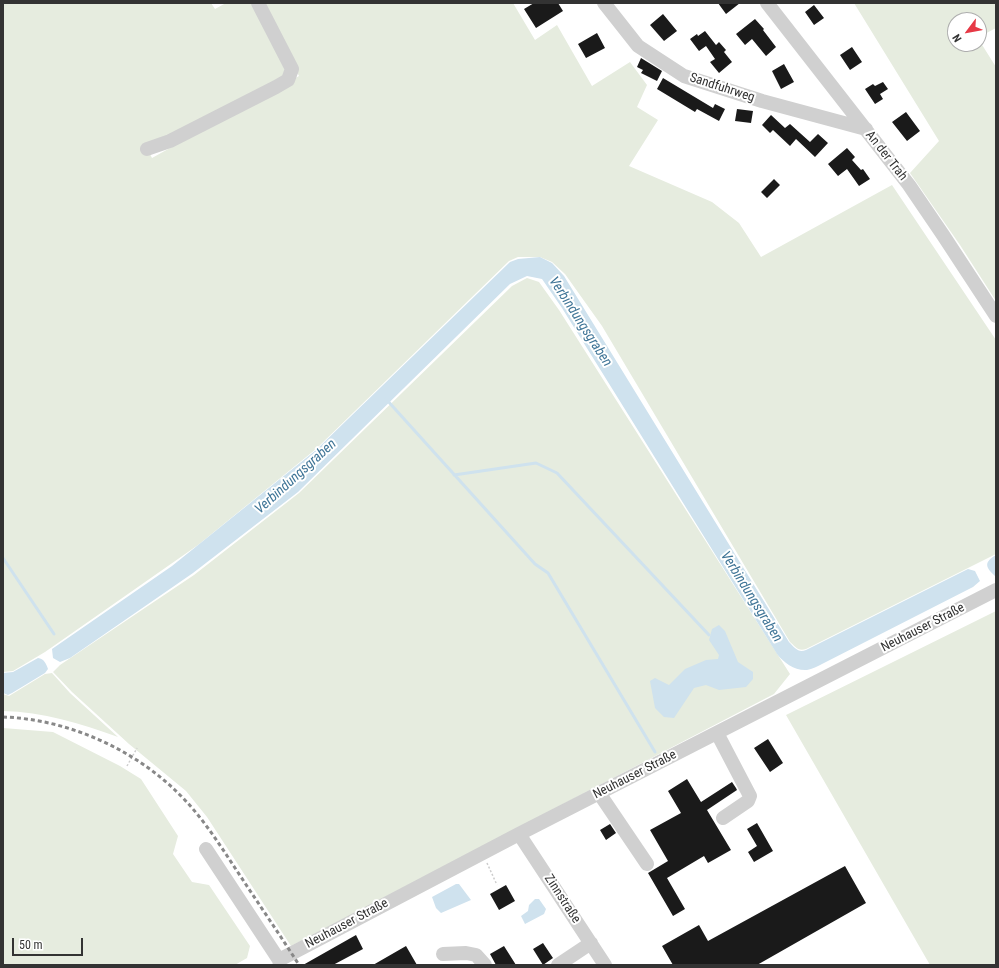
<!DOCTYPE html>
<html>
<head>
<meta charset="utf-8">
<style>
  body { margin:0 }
  #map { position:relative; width:999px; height:968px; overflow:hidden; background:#fff; font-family:"Roboto Condensed",sans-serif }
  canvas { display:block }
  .frame { position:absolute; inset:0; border:4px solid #333; pointer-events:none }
  .north { position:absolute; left:947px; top:12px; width:40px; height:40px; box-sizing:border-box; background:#fff; border:1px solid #adadad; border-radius:50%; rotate:238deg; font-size:11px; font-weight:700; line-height:16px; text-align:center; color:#333 }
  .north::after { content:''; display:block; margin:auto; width:14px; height:18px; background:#e63946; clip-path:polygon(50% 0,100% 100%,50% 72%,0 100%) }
  .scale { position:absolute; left:12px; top:938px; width:71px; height:18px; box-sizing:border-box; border:2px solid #333; border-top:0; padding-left:5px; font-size:12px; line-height:14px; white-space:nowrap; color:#333; -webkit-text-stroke:3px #fff; paint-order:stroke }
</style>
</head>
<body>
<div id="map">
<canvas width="999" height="968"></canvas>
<div class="frame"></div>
<div class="north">N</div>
<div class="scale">50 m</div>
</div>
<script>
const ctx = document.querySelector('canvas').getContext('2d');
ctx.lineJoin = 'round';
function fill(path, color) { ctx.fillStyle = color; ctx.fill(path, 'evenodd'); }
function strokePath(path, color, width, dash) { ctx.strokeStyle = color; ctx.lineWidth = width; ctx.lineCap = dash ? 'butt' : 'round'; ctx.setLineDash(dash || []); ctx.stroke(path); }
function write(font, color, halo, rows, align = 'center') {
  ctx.font = font + ' "Roboto Condensed",sans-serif'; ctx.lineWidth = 4; ctx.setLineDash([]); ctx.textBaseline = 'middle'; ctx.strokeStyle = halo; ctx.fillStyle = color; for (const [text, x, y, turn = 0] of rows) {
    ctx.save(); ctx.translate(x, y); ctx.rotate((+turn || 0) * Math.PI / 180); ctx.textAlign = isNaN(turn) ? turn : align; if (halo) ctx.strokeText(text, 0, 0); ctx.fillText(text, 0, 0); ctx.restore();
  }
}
const green = new Path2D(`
  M3 3H211L215 9 226 3H255L288 69 285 76 146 146 152 158 299 76 261 3H513L535 40 557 25 592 86 630 62 647 85 637 107 658 120 629 166 712 202 739 223 761 257 892 185 996 340V554L806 649C798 652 795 646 790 642L602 326 565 274 552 262 540 257H518L509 261 316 449 198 545 45 652 13 671 3 672Z
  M854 3H996V28L979 37V20H955V44H979V40L996 67V301L960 245 910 173 939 141Z
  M527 278 539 282 559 310 790 674 774 694 291 946 207 817 186 791 129 744 72 692 53 672 60 665 194 575 299 493 512 286Z
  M996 611V965H930L786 715Z
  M52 673 70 693 118 737C80 723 43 712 3 711V694L9 696 45 674Z
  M3 728 53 732 120 766 141 779 178 836 173 854 192 882 209 885 250 946 247 958 235 965H3Z`);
const water = new Path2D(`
  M540 257 552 263 564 276 789 642C795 648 798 653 806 650L968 569 975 571 980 581 973 587 822 664C818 666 812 669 807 670 795 671 784 663 777 654L562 308 542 279 527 276 510 284 298 492 193 573 70 658 60 662 53 658 52 649 172 566 316 450 510 262 518 259Z
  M996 555V575L995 576C985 567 984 562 996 555Z
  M719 625 725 631 738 662 753 672V679L746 687 719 690 706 685 694 688 674 718 664 717 655 708 650 681 655 678 669 685 685 669 706 660 718 659 719 655 709 640 712 629Z
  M38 658C44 659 46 663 48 669L45 673 12 693 8 695 3 693V673L13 672Z
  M456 884H459L471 900 441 913 436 908 432 897Z
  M535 899H539L546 909 544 914 525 924 521 916 528 911 529 905Z`);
const stream = new Path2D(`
  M386 399 535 564 548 573 655 752
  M454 475 536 463 557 473 709 635
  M3 558 54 634`);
const building = new Path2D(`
  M534 3H558L563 11 536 28 524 9Z
  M718 3H740L726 14Z
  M814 5 824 18 814 25 805 12Z
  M663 14 677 31 664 41 650 25Z
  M755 19 764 29 763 30 776 47 766 56 752 39 745 45 736 34Z
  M705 31 716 45 719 42 726 50 724 52 732 62 719 73 710 62 715 59 706 46 699 51 690 39 697 34 698 36Z
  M597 33 605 48 586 58 578 44Z
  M852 47 862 62 850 70 840 55Z
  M641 58 662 71 657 81 641 73 643 70 637 67Z
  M784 64 794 82 781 89 772 71Z
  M663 78 713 108 715 104 725 109 719 121 697 109 695 112 657 89Z
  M883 82 888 89 880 94 883 99 875 104 865 89 873 84 875 86Z
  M737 109 753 111 751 123 735 121Z
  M906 112 920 131 907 141 892 122Z
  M771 115 785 128 790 124 810 142 818 134 828 143 815 157 796 139 790 146 773 130 770 133 762 125Z
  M847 148 855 157 852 160 861 170 863 169 870 179 859 186 847 169 838 176 828 164Z
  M774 179 780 185 767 198 761 192Z
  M768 739 783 763 770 772 754 748Z
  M687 779 701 802 732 782 736 788 737 790 707 810 731 850 708 863 704 856 667 878 685 909 673 916 648 873 668 861 650 830 681 813 668 791Z
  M757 823 773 851 754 862 748 852 757 846 747 829Z
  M610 824 616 833 606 840 600 830Z
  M845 866 866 903 757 965H673L662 946 699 925 708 941Z
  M506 885 515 901 499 910 490 894Z
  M356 935 363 949 333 965H303Z
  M543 943 553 958 543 965 533 949Z
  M406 946 417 965H373Z
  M504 946 516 965H496L490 954Z`);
const path = new Path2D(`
  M127 766 137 748
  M487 863 497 885`);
const minor = new Path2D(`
  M604 3 638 46 684 76 762 101 866 129
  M767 3 909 185 943 235 996 316
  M147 149 170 141 276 87 288 80 292 69 258 3
  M717 733 750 796 748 801 723 818
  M599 793 647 864
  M519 834 605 965
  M206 849 279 960
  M443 954 466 953 476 955 485 965
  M280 965 279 960 519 834 996 590
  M558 965 591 943`);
const rail = new Path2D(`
  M3 717C66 719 132 748 177 792 203 817 221 847 241 877 260 906 280 935 299 965`);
const streetNames = [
  ["Sandfuhrweg",722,88,18],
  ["An der Trah",886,156,52],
  ["Neuhauser Straße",923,628,-27],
  ["Neuhauser Straße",635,775,-27],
  ["Zinnstraße",562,899,57],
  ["Neuhauser Straße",347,924,-28]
];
const waterNames = [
  ["Verbindungsgraben",580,322,57],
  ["Verbindungsgraben",296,477,-42],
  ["Verbindungsgraben",751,597,58]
];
fill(green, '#e6ecdf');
fill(water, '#cfe2ee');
strokePath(stream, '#cfe2ee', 3);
fill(building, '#1a1a1a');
strokePath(path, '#cdcdcd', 1.5, [2, 2]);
strokePath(minor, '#d0d0d0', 14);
strokePath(rail, '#888', 3, [4, 3]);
write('13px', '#333', '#fff', streetNames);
write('italic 14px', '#3f7597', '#fff', waterNames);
</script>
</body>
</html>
